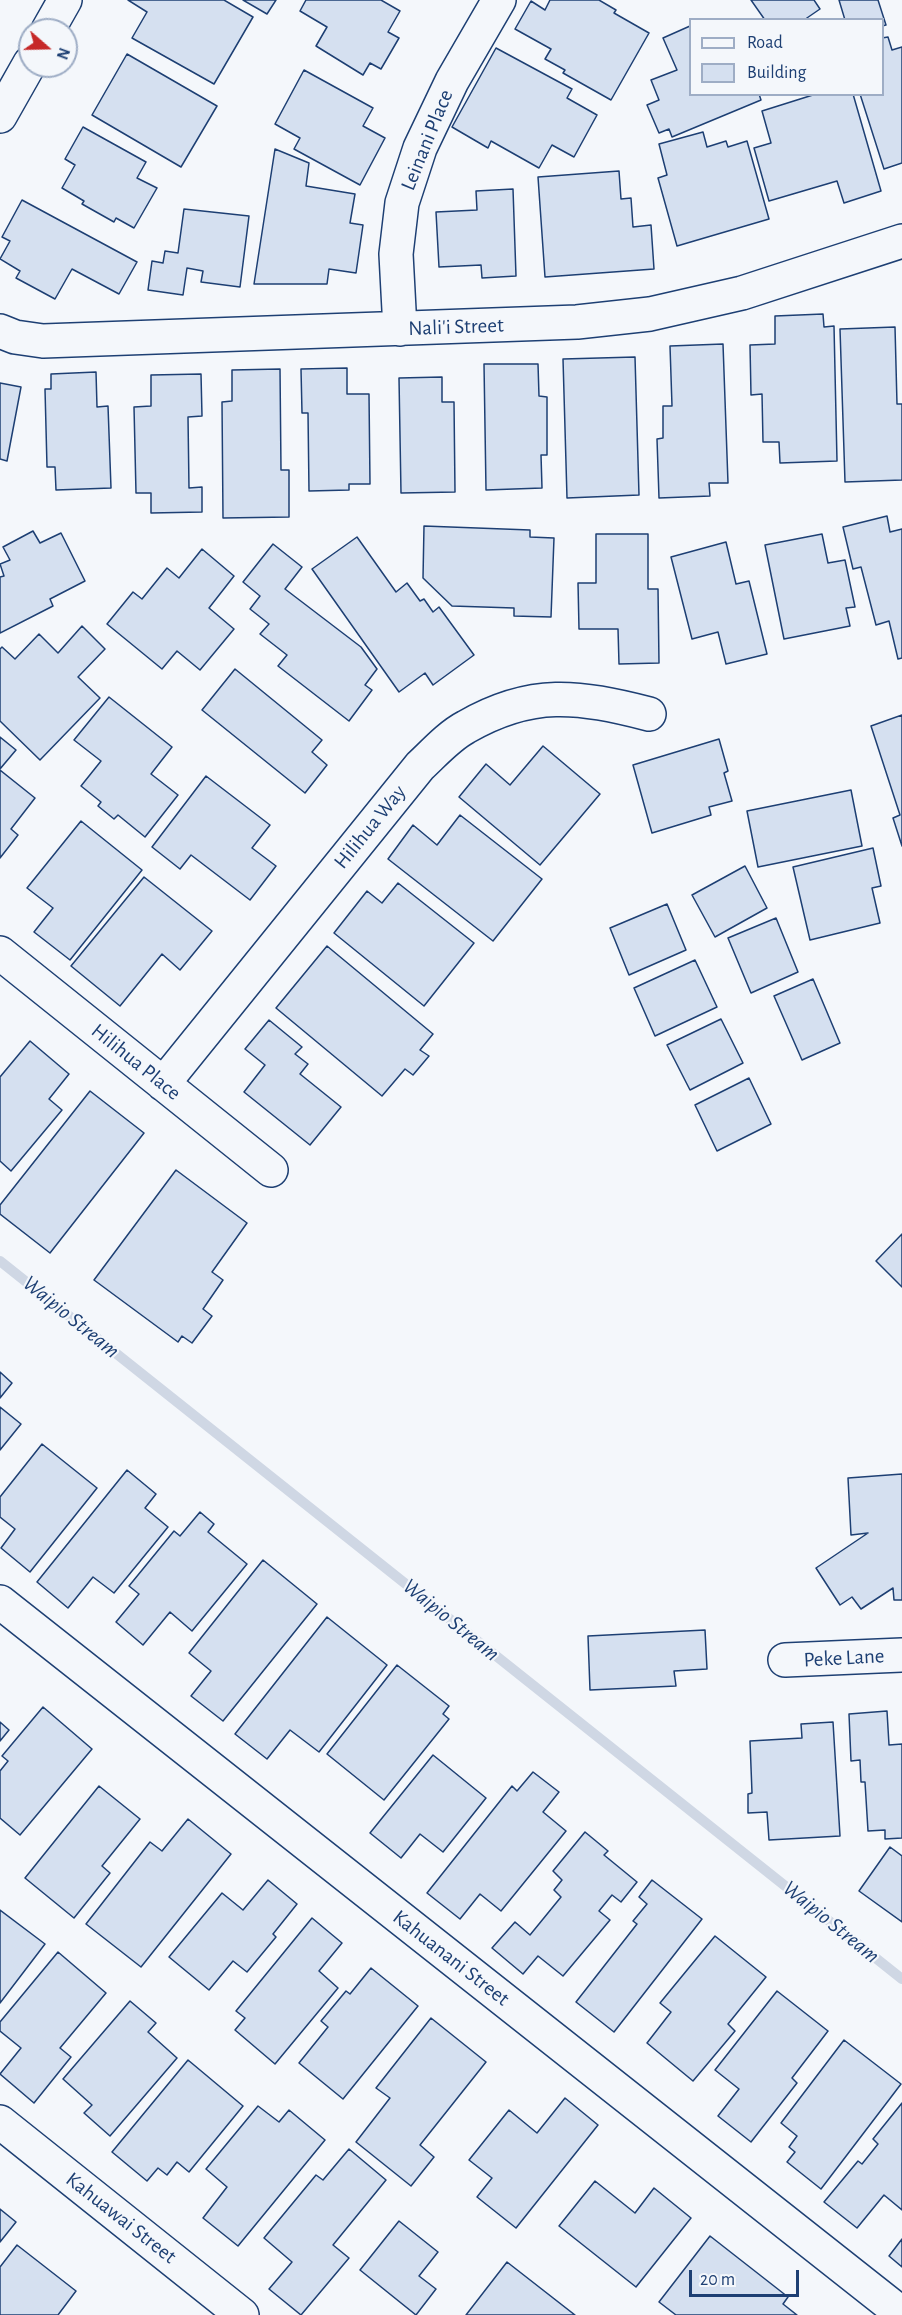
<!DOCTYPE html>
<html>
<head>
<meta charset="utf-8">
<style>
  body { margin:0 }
  #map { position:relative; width:902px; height:2315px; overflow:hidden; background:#f4f7fb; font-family:"Alegreya Sans",sans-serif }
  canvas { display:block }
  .legend { position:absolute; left:689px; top:18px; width:195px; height:78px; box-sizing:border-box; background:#f4f7fb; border:2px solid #9eadc5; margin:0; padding:8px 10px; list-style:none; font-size:18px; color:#1d3f73 }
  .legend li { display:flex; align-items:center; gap:12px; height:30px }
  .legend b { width:30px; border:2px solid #9eadc5 }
  .north { position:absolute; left:18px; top:18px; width:60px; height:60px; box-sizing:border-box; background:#f4f7fb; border:2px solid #9eadc5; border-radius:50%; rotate:110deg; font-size:16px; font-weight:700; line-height:24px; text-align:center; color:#1d3f73 }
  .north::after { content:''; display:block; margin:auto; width:21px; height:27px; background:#c62828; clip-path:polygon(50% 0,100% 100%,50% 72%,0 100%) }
  .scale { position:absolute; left:689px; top:2270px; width:110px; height:27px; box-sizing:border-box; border:3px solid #1d3f73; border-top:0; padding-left:8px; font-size:18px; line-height:21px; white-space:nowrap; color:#1d3f73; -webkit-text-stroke:4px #f4f7fb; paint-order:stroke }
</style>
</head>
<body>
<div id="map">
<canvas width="902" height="2315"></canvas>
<ul class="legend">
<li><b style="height:8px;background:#f4f7fb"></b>Road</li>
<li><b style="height:16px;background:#d5e0f0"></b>Building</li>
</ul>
<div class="north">N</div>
<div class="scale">20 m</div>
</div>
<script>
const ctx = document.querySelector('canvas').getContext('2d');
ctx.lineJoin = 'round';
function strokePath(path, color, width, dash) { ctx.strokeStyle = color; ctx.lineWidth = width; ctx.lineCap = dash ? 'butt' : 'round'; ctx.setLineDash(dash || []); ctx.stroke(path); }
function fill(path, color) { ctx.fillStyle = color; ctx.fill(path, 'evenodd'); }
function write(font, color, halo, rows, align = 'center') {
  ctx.font = font + ' "Alegreya Sans",sans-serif'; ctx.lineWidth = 4.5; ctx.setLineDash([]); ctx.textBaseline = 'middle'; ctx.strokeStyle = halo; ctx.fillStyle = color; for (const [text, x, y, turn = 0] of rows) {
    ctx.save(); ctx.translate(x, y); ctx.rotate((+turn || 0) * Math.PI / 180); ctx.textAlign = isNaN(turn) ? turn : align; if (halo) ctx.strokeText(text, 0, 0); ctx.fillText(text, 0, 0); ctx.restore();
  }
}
const stream = new Path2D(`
  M0 1261 902 1979`);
const building = new Path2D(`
  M128 0H224L253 17 214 84 132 38 147 12Z
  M243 0H276L267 14Z
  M306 0H381L400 11 388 32 399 38 381 69 370 63 363 75 316 46 327 27 300 11Z
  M550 0H599L616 10 614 13 649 33 611 100 563 73 565 70 545 59 551 49 515 29 531 1 545 10Z
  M751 0H814L820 9 804 20H765Z
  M839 0H878L886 25 882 26V20H845Z
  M690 26V94H759L761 100 672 137 669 129 659 133 647 105 659 100 651 80 677 70 663 38Z
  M888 37 892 50 902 47V163L884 169 860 94H882V38Z
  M496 48 572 89 567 98 597 115 574 157 552 145 539 168 491 141 488 148 452 127Z
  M127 54 217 106 181 167 92 115Z
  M304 70 373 108 363 126 385 138 360 185 294 149 300 138 275 124Z
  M816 94H853L881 191 844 203 837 181 769 201 754 148 771 143 762 111Z
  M83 127 146 162 137 178 157 188 134 228 116 218 114 222 82 204 84 201 62 188 75 165 65 159Z
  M703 132 707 147 726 141 728 147 747 141 769 219 677 246 658 178 667 175 659 144Z
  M275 149 309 163 306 186 355 194 350 223 363 225 356 273 329 269 327 284H254Z
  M619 171 621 199 631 198 633 227 651 225 654 269 545 277 538 177Z
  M513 189 516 276 482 278 481 265 439 267 436 212 477 210 476 191Z
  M22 200 137 262 119 294 72 269 55 299 16 278 20 271 0 259 10 241 2 237Z
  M184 209 249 216 240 287 201 282 203 271 187 268 183 295 148 290 152 261 163 263 165 251 178 253Z
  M823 314 824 327 834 326 837 461 780 463 779 442H763L762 394 751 395 750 345 775 344V316Z
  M895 327 897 404H902V480L845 482 840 329Z
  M723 344 728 483H709L710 496 659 498 657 439 663 438V406H672L670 346Z
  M635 357 639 495 567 498 563 359Z
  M484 364H538L539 396 547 397V455H541L542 488 486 490Z
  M347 368V394H369L370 484H349V490L309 491 308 413H302L301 369Z
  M280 369 281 470H289V517L223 518 222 402 232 401V370Z
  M96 372 97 407 108 406 111 488 56 490 55 467H47L45 389H51V374Z
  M201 374 202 416 188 417 189 488 202 487V512L151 513V493H136L134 407 151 406V375Z
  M442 377V402H454L455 492 401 493 399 378Z
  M0 383 21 387 7 461 0 459Z
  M887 516 890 532 902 529V658L898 659 889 621 876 625 861 567 853 569 843 527Z
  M424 526 530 530V537L554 538 551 617 514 616V608L452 606 423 578Z
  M33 531 40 543 61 533 85 581 50 599 53 606 0 633V577L4 576 0 564 10 560 3 547Z
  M596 534H648V589H658L659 663 619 664 618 629H579L578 583H596Z
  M822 534 828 563 845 560 855 607 846 608 850 626 784 639 765 545Z
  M357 537 396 592 407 583 420 601 424 599 433 612 439 607 474 655 433 685 425 673 399 692 312 569Z
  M726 542 736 584 749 581 767 654 726 664 718 632 692 639 671 557Z
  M273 544 302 567 285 589 361 647 377 669 365 685 372 690 349 721 278 666 287 655 260 634 269 624 250 609 260 596 243 582Z
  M202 549 234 576 209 608 234 629 200 670 177 651 162 669 107 624 133 592 142 599 167 568 179 578Z
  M82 626 105 649 78 677 100 698 40 760 0 721V649L2 647 15 659 39 634 58 653Z
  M235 669 322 740 312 752 327 765 305 793 202 710Z
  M109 697 172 747 151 774 178 795 145 837 118 815 114 819 98 806 101 802 81 786 101 761 74 740Z
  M902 715V846L893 818 900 815 871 726Z
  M0 737 16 750 0 769Z
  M719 739 728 771 724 773 732 801 709 807 711 815 652 833 633 765Z
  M543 746 600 794 540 865 459 797 486 764 510 785Z
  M0 770 35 798 11 829 18 835 0 858Z
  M206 776 270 825 252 848 276 866 250 900 191 855 180 869 152 847Z
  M851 790 862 846 758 867 747 811Z
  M460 815 542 879 493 941 388 859 413 825 437 845Z
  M81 821 142 870 70 960 34 932 53 908 27 888Z
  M873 848 881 886 872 888 880 923 810 940 793 867Z
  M745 866 767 908 715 937 692 895Z
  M144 877 212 931 180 970 162 954 120 1006 71 966Z
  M398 883 474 943 424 1006 334 933 367 891 382 903Z
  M667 904 686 950 629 975 610 928Z
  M776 918 798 972 751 993 728 938Z
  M327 946 433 1034 420 1050 429 1056 413 1075 405 1069 382 1096 276 1008Z
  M695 960 717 1007 655 1036 634 988Z
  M813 979 840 1043 802 1060 774 996Z
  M721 1019 743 1063 690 1090 667 1045Z
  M269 1020 302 1047 295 1054 308 1064 300 1074 341 1107 310 1145 244 1092 265 1065 245 1049Z
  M30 1041 69 1074 49 1099 62 1110 11 1171 0 1161V1077Z
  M749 1078 771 1124 717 1151 695 1105Z
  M90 1091 144 1133 50 1253 0 1214V1205Z
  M176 1170 247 1223 212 1272 223 1280 203 1309 212 1316 192 1343 182 1336 178 1342 94 1280Z
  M902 1234V1287L876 1261Z
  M0 1372 12 1383 0 1398Z
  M0 1407 21 1424 0 1450Z
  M42 1444 97 1488 30 1572 1 1548 15 1529 0 1517V1497Z
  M127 1470 156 1494 145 1508 168 1527 114 1593 93 1577 68 1608 37 1582Z
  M902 1474V1600H894L893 1588 861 1609 852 1597 840 1605 816 1568 868 1533 851 1535 848 1478Z
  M200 1512 214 1524 208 1532 247 1564 192 1631 170 1612 143 1645 116 1622 139 1594 129 1586 174 1531 180 1536Z
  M263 1560 317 1604 223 1721 191 1696 211 1671 189 1653Z
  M327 1617 387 1665 319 1752 290 1730 267 1759 235 1734Z
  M705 1630 707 1669 674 1671 676 1686 590 1690 588 1636Z
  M397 1665 449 1706 443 1714 449 1719 384 1800 327 1754Z
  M43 1707 92 1749 20 1835 0 1818V1771L8 1761 2 1756Z
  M887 1711 889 1745 902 1744V1838L885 1839V1830L868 1831 865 1782H861L860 1760 851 1761 849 1714Z
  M0 1722 9 1730 0 1741Z
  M833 1722 840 1836 769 1840 767 1812 748 1813V1794L752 1793 750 1741 802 1738 801 1724Z
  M433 1755 486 1798 443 1852 420 1834 401 1858 370 1833Z
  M533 1772 559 1792 543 1812 566 1831 501 1911 480 1894 460 1919 427 1893 512 1786 517 1791Z
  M99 1786 140 1819 102 1866 110 1873 74 1918 25 1878Z
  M188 1819 231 1854 141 1967 86 1924 150 1842 162 1851Z
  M585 1832 608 1851 604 1855 637 1882 621 1902 612 1895 599 1911 610 1920 563 1976 538 1956 523 1974 492 1948 515 1922 530 1935 561 1897 554 1890 562 1880 553 1871Z
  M890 1847 902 1856V1922L859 1891Z
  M268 1880 297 1904 273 1934 276 1937 247 1972 233 1961 209 1990 169 1957 222 1893 243 1910Z
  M652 1880 702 1919 614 2032 576 2002 637 1924 633 1921 647 1904 639 1897Z
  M0 1910 45 1944 0 2003Z
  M312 1918 342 1943 319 1971 338 1988 275 2064 235 2030 245 2018 236 2011Z
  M715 1936 766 1977 728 2024 735 2031 693 2081 647 2043 671 2012 660 2003Z
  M58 1952 106 1993 60 2048 71 2057 34 2103 0 2074 21 2048 0 2031V2022Z
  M371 1968 418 2006 343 2099 299 2063 328 2027 321 2021 346 1991 350 1994Z
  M777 1991 828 2031 792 2078 797 2083 751 2142 718 2116 739 2089 715 2070Z
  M130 2001 156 2023 148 2032 177 2058 110 2136 84 2113 92 2105 63 2079Z
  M431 2018 486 2062 420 2145 434 2157 411 2186 356 2142 390 2098 376 2088Z
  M844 2040 901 2084 821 2189 787 2162 795 2152 789 2147 797 2136 781 2123Z
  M188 2060 243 2106 189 2172 177 2162 167 2175 158 2168 147 2181 112 2152Z
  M565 2098 598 2125 516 2228 477 2197 492 2178 469 2160 509 2110 537 2133Z
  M902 2103V2210L884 2195 857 2228 824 2202 858 2161 862 2164 878 2144 873 2139Z
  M258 2106 279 2122 289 2110 325 2140 238 2246 203 2218 227 2187 206 2169Z
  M349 2149 386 2180 333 2245 349 2258 301 2315 269 2289 292 2262 264 2238 316 2175 323 2180Z
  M595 2181 635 2213 654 2188 691 2218 636 2287 559 2226Z
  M0 2209 16 2222 0 2242Z
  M399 2221 438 2252 419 2276 436 2289 416 2315 360 2270Z
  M710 2236 788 2297 783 2304 797 2315H676L659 2302Z
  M902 2239V2267L889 2256Z
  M17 2245 76 2291 58 2315H0V2267Z
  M507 2262 575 2315H466Z`);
const minor = new Path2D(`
  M400 329 396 254 402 203 420 148 452 81 499 0
  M0 331 15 337 43 341 577 322 650 314 742 293 902 241
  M0 953 271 1170
  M163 1084 420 766C434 753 449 736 466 727 532 689 578 696 649 714
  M0 1602 902 2314
  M785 1660 902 1655
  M0 2122 242 2315`);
const tertiary = new Path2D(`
  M48 30 65 0
  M0 116 30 63`);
const streetNames = [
  ["Leinani Place",427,140,-68],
  ["Nali'i Street",456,327,-2],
  ["Hilihua Way",370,827,-51],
  ["Hilihua Place",136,1062,39],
  ["Peke Lane",844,1658,-3],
  ["Kahuanani Street",451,1958,38],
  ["Kahuawai Street",121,2218,38]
];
const waterNames = [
  ["Waipio Stream",71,1317,39],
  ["Waipio Stream",451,1620,39],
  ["Waipio Stream",831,1922,39]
];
strokePath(stream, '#cfd7e4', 10);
fill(building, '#d5e0f0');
strokePath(building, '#1d3f73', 1.5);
strokePath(minor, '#1d3f73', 36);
strokePath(tertiary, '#1d3f73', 36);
strokePath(minor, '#f4f7fb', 33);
strokePath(tertiary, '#f4f7fb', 33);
write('21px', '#1d3f73', '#f4f7fb', streetNames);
write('italic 22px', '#1d3f73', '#f4f7fb', waterNames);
</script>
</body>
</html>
